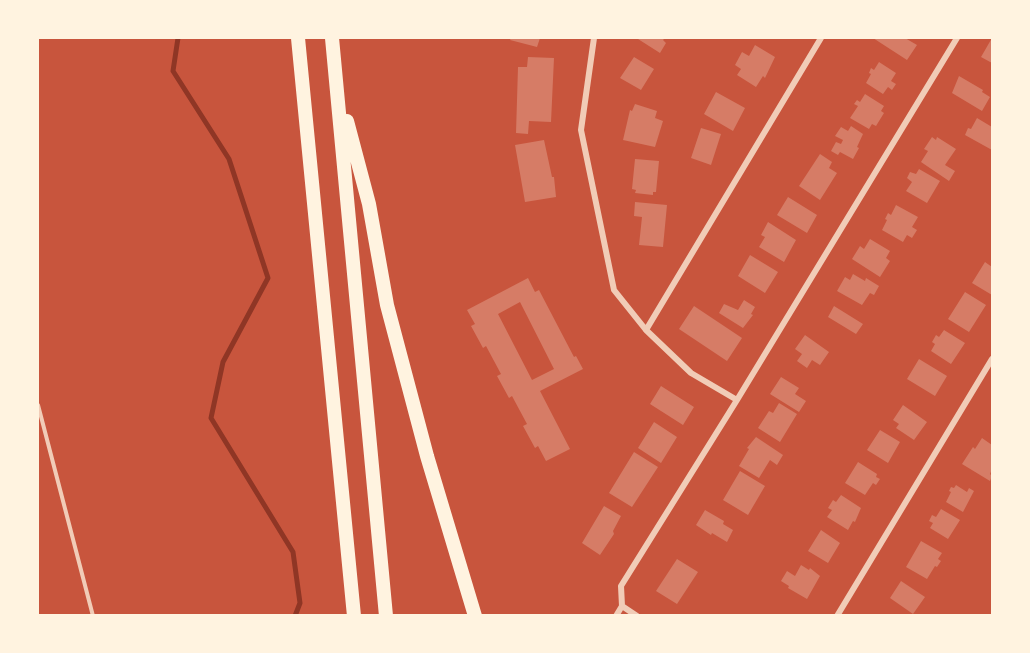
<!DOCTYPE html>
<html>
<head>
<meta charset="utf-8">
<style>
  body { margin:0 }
  #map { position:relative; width:1030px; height:653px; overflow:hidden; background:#c8553d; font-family:"Roboto Condensed",sans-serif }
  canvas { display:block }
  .frame { position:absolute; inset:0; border:39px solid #fff3e0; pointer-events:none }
</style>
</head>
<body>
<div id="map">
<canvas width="1030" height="653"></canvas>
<div class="frame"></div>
</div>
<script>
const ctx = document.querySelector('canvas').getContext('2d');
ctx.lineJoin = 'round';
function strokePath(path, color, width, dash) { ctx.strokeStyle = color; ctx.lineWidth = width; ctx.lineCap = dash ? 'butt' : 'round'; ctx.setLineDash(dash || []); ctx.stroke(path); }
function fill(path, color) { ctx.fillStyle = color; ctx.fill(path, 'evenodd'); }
const stream = new Path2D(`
  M178 38 173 71 229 159 268 278 223 362 211 418 293 552 300 603 295 616`);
const building = new Path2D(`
  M511 38H540L537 47 510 40Z
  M639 38H665L663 40 666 43 660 53 638 39Z
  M873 38H905L917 45 907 60Z
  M992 38V63L981 57Z
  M755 45 775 57 765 78 763 76 756 87 737 75 741 69 735 65 742 52 749 56Z
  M528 57 554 58 551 122 529 121 528 134 516 133 518 67H527Z
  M634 57 654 69 641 90 620 78Z
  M879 62 896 73 891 81 896 84 892 90 888 87 883 94 866 83 871 74 869 73 871 68 874 70Z
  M959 76 983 90 982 92 990 97 982 111 952 93Z
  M716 92 745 108 733 131 704 114Z
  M865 94 884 106 881 111 884 113 876 126 872 124 869 129 850 118 858 106 854 104 857 100 860 102Z
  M635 104 657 111 655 118 663 121 655 147 623 140 630 110 632 111Z
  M977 118 992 127V150L965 135 968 128 971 129Z
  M851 126 863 134 857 147 859 148 853 159 840 152 838 155 831 151 836 142 841 144 843 140 835 136 841 127 848 131Z
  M701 128 721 134 711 165 691 158Z
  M932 137 936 140 937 137 956 149 945 165 955 171 949 181 921 162 928 151 924 149Z
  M544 140 552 177H554L556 197 525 202 515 145Z
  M820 154 832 162 829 168 837 173 820 200 799 186Z
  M635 159 659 161 656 192H653V195L635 193 636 190 632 189Z
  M919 169 940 181 927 203 906 191 912 182 907 178 910 172 916 174Z
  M788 197 817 215 807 233 777 215Z
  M635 202 667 205 663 247 639 245 642 217 634 216Z
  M896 205 918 217 912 227 917 230 912 238 907 235 903 242 882 230 887 220 885 219 888 213 891 215Z
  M768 222 796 240 784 262 759 247 765 237 761 235Z
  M870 239 890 251 886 258 890 261 880 277 852 259 860 246 864 249Z
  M750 255 778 272 765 293 738 276Z
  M985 262 992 267V295L972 283Z
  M853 274 865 281 866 278 879 286 874 295 870 293 862 305 837 291 845 277 850 280Z
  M528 278 535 292 539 290 574 357 576 356 583 369 540 391 570 449 546 461 538 446 535 448 523 426 527 424 512 396 509 398 497 376 501 374 486 346 483 348 471 326 475 324 467 310ZM520 302 554 369 532 380 498 314Z
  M965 292 986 305 969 332 948 319Z
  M744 300 755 307 751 314 753 315 743 328 719 313 724 304 738 310Z
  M694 306 742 338 727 361 679 329Z
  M834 306 863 324 856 334 828 317Z
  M944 330 965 343 951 364 931 351 935 344 932 342 936 335 939 337Z
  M805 335 829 352 820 365 812 360 807 368 797 361 802 354 795 349Z
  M919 359 947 376 935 396 907 379Z
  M781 377 799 388 795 394 806 401 799 412 770 394Z
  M661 386 694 407 683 425 650 404Z
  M779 403 797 414 780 442 758 428 769 411 773 413Z
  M903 405 927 422 914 440 896 428 899 424 893 420Z
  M654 422 677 437 661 463 638 448Z
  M880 430 900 442 888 463 867 450Z
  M756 437 783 455 777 465 770 460 759 478 739 466 749 449 747 448Z
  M982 438 992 445V469L990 474 992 476 990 481 962 464 973 447 975 449Z
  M634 452 658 467 632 507 609 493Z
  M858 462 877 474 876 477 880 479 876 485 873 483 865 495 845 483Z
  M740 471 765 486 748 515 723 500Z
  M956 485 967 492 969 488 974 491 963 512 946 502 951 492 949 491 951 487 954 488Z
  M841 495 861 508 855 522 853 521 848 530 827 517 832 510 828 508 833 500 836 502Z
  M604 506 621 516 613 531 614 534 600 555 582 543Z
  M941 509 960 520 948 539 930 528 933 523 929 521 932 515 936 517Z
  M705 510 724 521 723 524 733 530 727 542 712 533 711 535 696 525Z
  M821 530 840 543 828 563 808 551Z
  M921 541 942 553 938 559 941 561 937 567 935 566 927 579 906 567Z
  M677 559 698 572 677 604 656 591Z
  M801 565 809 570 810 568 820 576 807 599 788 588 789 586 781 581 787 571 795 576Z
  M901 581 925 597 913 614 890 598Z`);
const service = new Path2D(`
  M38 405 93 616`);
const minor = new Path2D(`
  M594 38 581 130 614 290 646 330 691 373 737 400
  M646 330 821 38
  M622 606 637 616
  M616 616 622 606 621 586 737 400 957 38
  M837 616 992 359`);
const motorway = new Path2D(`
  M298 38 354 616
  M332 38 386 616
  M347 121 369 204 387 305 427 456 475 616`);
strokePath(stream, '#8f3625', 5);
fill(building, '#d67c66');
strokePath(service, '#f1ccb7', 4);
strokePath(minor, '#f1ccb7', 6);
strokePath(motorway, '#fff3e0', 14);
</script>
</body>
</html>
